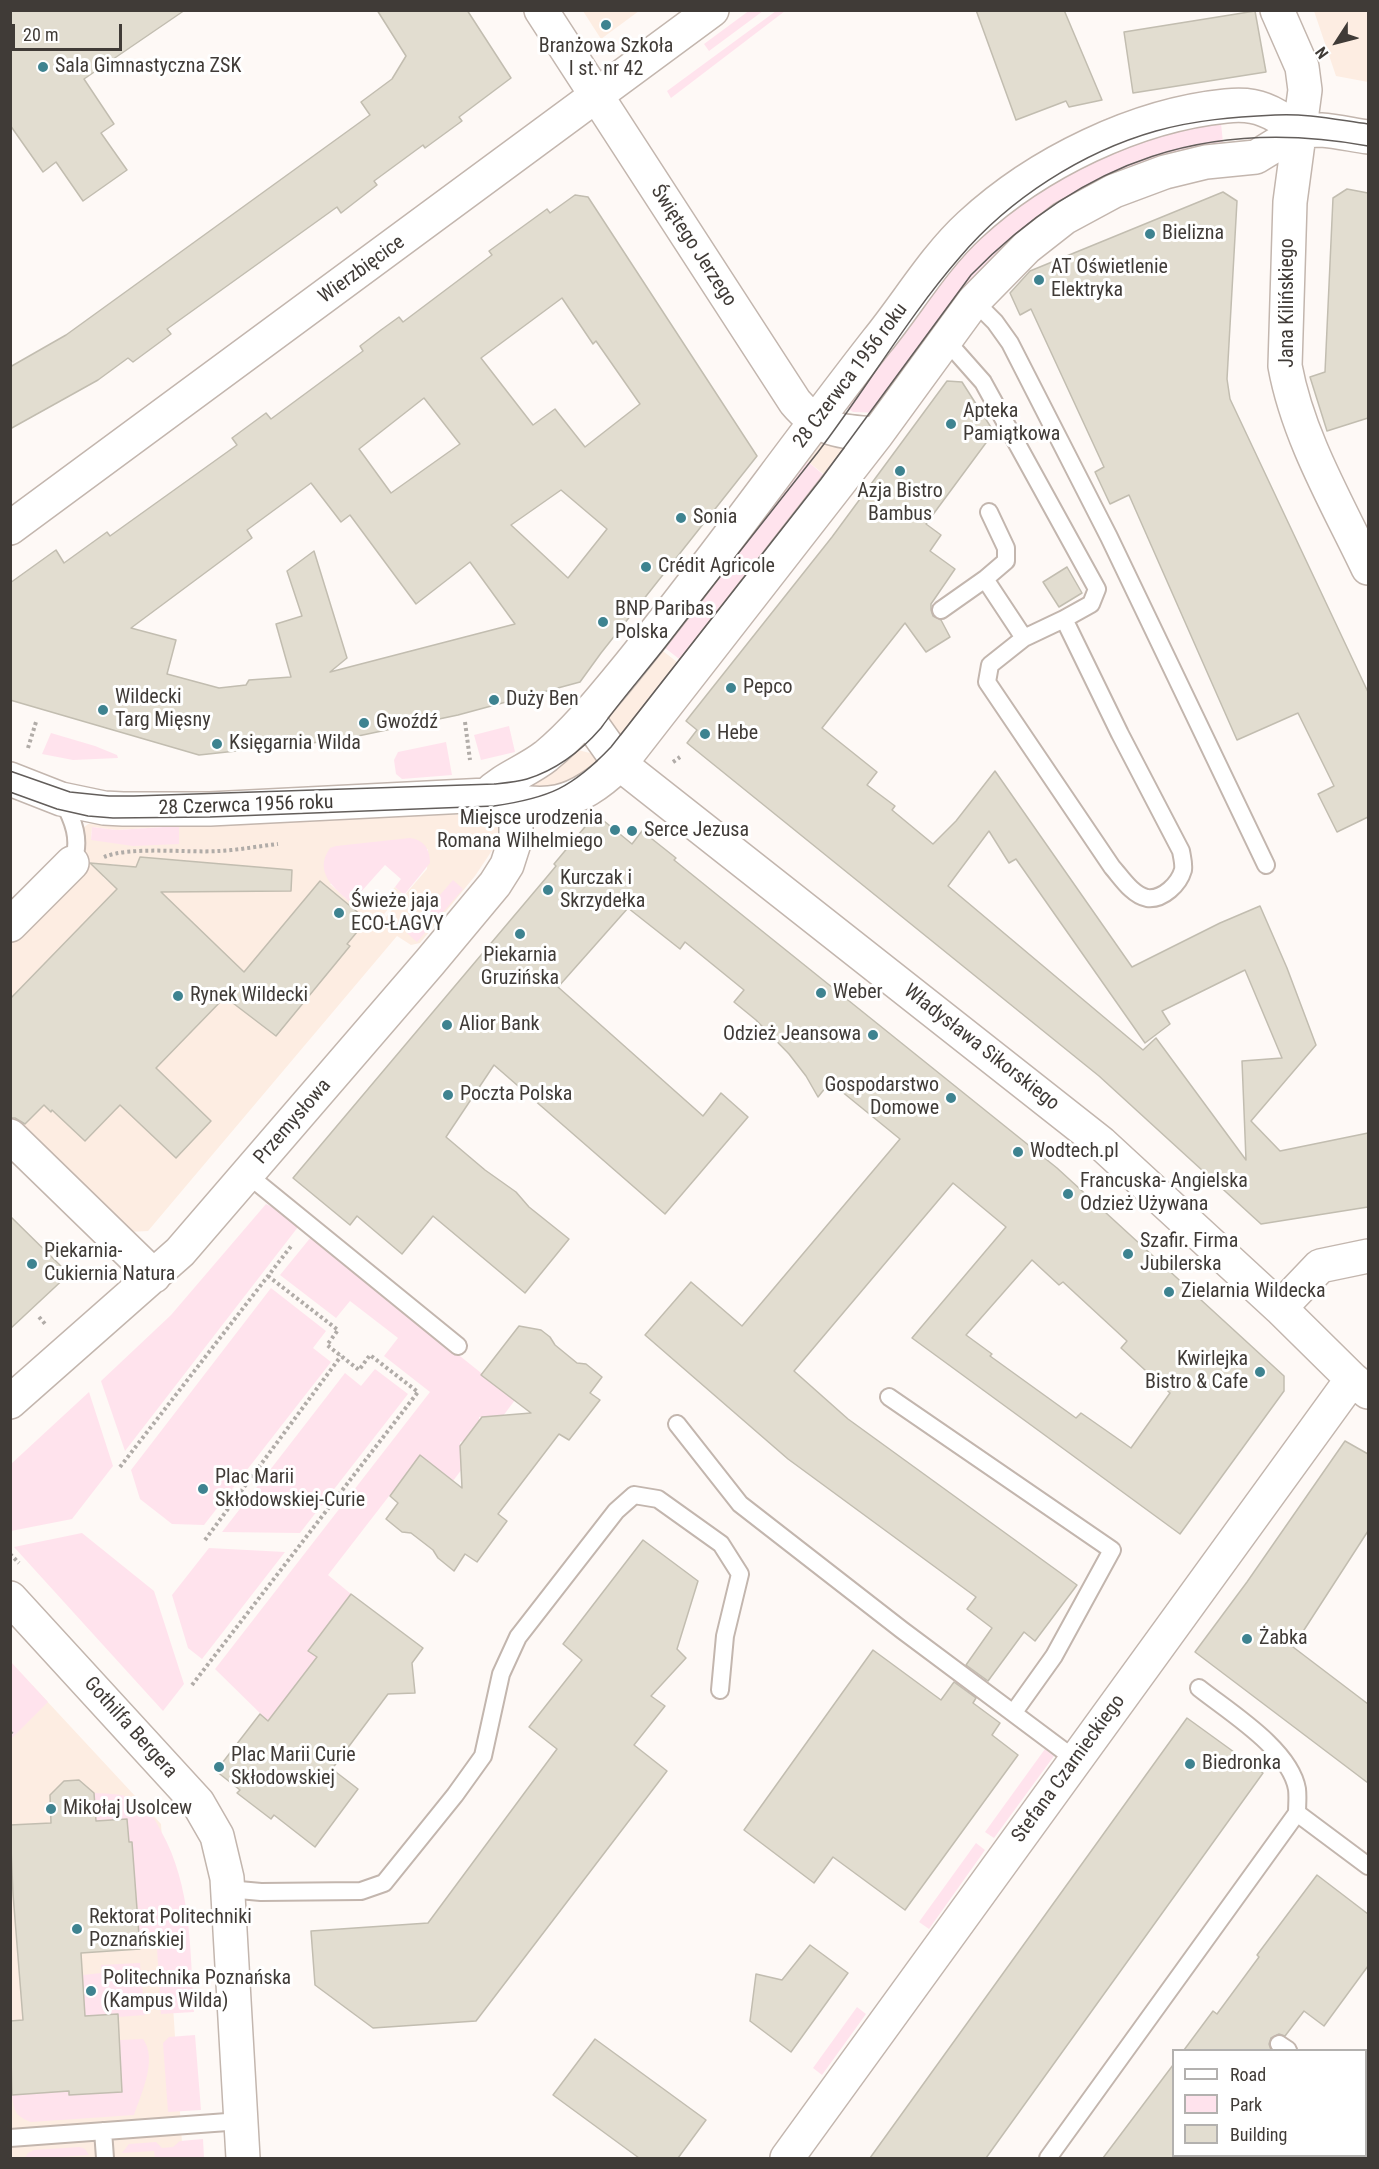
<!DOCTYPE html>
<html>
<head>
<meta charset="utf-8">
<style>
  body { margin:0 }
  #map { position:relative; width:1379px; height:2169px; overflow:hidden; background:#fef9f6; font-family:"Roboto Condensed",sans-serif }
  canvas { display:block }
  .frame { position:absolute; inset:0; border:12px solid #403b37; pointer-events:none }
  .legend { position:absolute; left:1172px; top:2049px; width:195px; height:108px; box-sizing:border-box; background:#fff; border:2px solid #b3b1af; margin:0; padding:8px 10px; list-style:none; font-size:18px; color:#403b37 }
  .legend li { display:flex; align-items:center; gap:12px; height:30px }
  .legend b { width:30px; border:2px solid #b3b1af }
  .north { position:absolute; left:1307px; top:12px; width:60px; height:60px; -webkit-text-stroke:4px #fff; paint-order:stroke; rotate:234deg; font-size:16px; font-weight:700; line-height:24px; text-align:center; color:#403b37 }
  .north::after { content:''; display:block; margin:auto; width:21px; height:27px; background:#403b37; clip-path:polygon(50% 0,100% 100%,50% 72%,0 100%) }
  .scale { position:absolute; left:12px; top:24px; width:110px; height:27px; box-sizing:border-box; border:3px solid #403b37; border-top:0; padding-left:8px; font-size:18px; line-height:21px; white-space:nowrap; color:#403b37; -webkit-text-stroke:4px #fff; paint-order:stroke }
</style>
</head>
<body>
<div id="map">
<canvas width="1379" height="2169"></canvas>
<div class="frame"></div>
<ul class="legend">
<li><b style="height:8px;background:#fff"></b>Road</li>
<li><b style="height:16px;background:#ffe3ed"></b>Park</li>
<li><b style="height:16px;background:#e2ddd0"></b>Building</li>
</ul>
<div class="north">N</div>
<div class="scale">20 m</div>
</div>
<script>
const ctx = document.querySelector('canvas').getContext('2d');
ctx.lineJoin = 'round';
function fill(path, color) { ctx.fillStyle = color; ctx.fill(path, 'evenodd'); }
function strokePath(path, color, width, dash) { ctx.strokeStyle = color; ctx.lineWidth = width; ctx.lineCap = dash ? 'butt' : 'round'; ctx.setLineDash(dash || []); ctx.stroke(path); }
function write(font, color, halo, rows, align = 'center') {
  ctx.font = font + ' "Roboto Condensed",sans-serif'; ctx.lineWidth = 6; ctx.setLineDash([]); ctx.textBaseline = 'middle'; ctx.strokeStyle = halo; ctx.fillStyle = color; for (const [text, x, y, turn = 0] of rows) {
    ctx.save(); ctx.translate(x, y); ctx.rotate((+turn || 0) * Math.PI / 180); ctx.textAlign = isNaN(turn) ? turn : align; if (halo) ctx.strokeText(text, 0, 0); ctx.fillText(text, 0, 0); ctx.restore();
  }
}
const built = new Path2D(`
  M583 11H639L601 39Z
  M1314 11H1368V82L1336 76Z
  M817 434 850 441 832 481 805 459Z
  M654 644 686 669 628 743 602 721Z
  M574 749 594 754 610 763 537 795 513 774Z
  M495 814 498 815 500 821 495 846 475 876 420 943 411 945 397 936 148 1231 128 1232 11 1119V939L85 854 83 828 88 824 125 825 356 816ZM179 826 91 840 92 827 117 830ZM428 849 427 869 386 917 384 914 402 893 395 887 376 909 359 894 351 903 330 884ZM109 864H114L121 870 115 882 110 883 103 877V872ZM194 1104 211 1121 176 1158 159 1142Z
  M32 1685 161 1824 183 2158H11L10 1707Z`);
const green = new Path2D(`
  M750 10 763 11 709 51 704 44Z
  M776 11H785L671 98 667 91Z
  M1220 113 1223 143 1210 145 1101 182 882 413 853 412 841 404 958 255 1055 172Z
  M805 459 826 477 683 662 660 644Z
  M509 726 515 752 481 760 474 735Z
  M51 733 95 746 117 755 118 758 73 760 42 754Z
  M446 742 452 775 402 779 396 774 394 760 398 752Z
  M179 826V844L133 846 91 840 92 827 117 830Z
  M410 838C424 840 430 849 430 863L404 895 395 887 401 879 385 865 351 903C334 888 313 872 330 848L336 846Z
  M453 880 463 889 417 942 407 933Z
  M266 1204 274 1208 298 1227 125 1451 101 1381 171 1315Z
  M311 1237 515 1400 494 1428 484 1420 483 1417H479V1421L464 1441 460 1442V1446L474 1453 453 1481 420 1456 328 1575 351 1594 308 1650 317 1657 268 1721 215 1669 430 1392 384 1356 398 1338 350 1301 336 1318 280 1275Z
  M271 1288 326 1331 313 1348 331 1362 204 1525 172 1524 140 1499 131 1470Z
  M375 1369 408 1394 300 1533 222 1532 345 1373 361 1386Z
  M89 1392 113 1466 72 1519 11 1531V1464Z
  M82 1533 154 1591 184 1684 163 1711 14 1547Z
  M209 1548 285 1552 202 1659 188 1648 172 1595Z
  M11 1662 48 1702 11 1739Z
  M1045 1749 1054 1756 994 1838 985 1832Z
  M94 1793C109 1794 126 1793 139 1802 149 1809 156 1821 161 1831 192 1886 190 1951 194 2012L161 2014 157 1948 140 1949 136 1886 134 1885 132 1842H129L127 1820 96 1821Z
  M976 1843 985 1850 929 1929 919 1922Z
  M140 1963 145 2015 118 2017 117 2014 85 2016 83 1975 101 1973V1965Z
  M857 2007 866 2014 822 2075 813 2068Z
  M195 2035 201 2110 168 2112 163 2043 169 2037Z
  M143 2039C158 2059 141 2094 134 2115L31 2122C15 2116 14 2111 12 2095L69 2091 70 2095 121 2092 118 2044 120 2040Z
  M203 2139 204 2158H155L154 2151 122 2153 129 2144 156 2142 162 2148 173 2147 180 2141Z
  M80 2147 85 2149 89 2155 61 2157V2158H25L28 2153 34 2150Z`);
const building = new Path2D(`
  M10 10H185L84 79 114 124 101 133 127 170 83 201 56 162 43 172 10 125Z
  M377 10H467L511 78 459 117 462 121 425 148 423 145 374 181 377 185 341 213 337 207 167 329 171 334 133 362 128 358 98 380 10 429V367L66 335 370 115 361 102 392 79 406 56Z
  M976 10H1064L1102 100 1069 107 1066 101 1016 120Z
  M1255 11 1266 72 1133 93 1124 32Z
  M1347 189 1368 193V418L1327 431 1310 377 1325 372 1333 198Z
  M1223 192 1237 201 1227 379 1230 399 1368 692V817L1337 832 1318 794 1334 786 1298 713 1237 740 1129 495 1110 504 1095 472 1104 467 1031 309 1020 315 1010 293 1030 271Z
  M575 195 588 197 757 456 601 653 580 682 458 715 339 740 199 755 10 700V583L56 550 64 563 107 532 110 536 237 445 232 438 266 413 271 419 363 351 360 346 381 330 399 317 403 322 492 255 489 251 547 209 550 213ZM562 298 593 344 596 341 640 404 585 447 555 409 533 425 481 358ZM424 398 460 444 391 493 359 449ZM311 483 341 522 350 515 416 604 470 562 515 624 330 672 347 658 314 551 287 571 302 616 276 624 291 677 249 680 246 685 219 688 167 674 176 640 131 628 252 538 247 530ZM561 490 607 529 568 578 511 525Z
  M947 381 962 382 994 432 926 524 941 535 930 551 955 569 931 604V610L933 616 941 620 950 637 926 652 905 623 822 728 877 772 867 785 895 806 892 810 933 844 956 821 995 771 1132 967 1220 923 1260 906 1287 968 1316 1045 1251 1121 1280 1151 1368 1133V1207L1261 1224 1099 1076 687 743 697 730 686 721 832 537ZM989 831 1009 863 1016 859 1145 1043 1170 1024 1162 1011 1245 970 1282 1058 1242 1061 1246 1160 1156 1038 1143 1050 948 886Z
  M1067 567 1082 593 1059 607 1043 582Z
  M604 821 632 844 642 831 676 858 674 860 721 898 1057 1168 1284 1376V1391L1180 1534 912 1338 1006 1227 953 1183 794 1371 848 1419 1077 1585 1035 1641 1024 1632 988 1681 966 1665 992 1628 967 1609 976 1597 788 1459 645 1335 691 1282 742 1326 900 1139 830 1082 818 1097 806 1076 789 1054 756 1020 734 1002 744 990 685 942 680 949 628 908 558 987 703 1116 721 1093 748 1117 665 1214 494 1065 446 1137 485 1170 516 1192 529 1207 569 1239 525 1293 433 1216 402 1254 357 1216 350 1225 293 1178 546 878 556 866 554 864 589 822ZM1032 1260 1059 1285 1063 1282 1127 1341 1121 1348 1170 1393 1131 1448 1081 1413 1076 1418 990 1356 992 1354 966 1335Z
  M140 857 292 870 291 891 161 892 244 972 320 881 367 920 347 944 350 946 276 1036 225 997 156 1068 211 1121 176 1158 120 1105 85 1141 52 1110 51 1112 44 1105 25 1124 15 1118H10V999L117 889 90 863 136 867Z
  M10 1216 69 1274 10 1329Z
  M519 1326 541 1330 550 1337 555 1345 577 1363 586 1364 602 1377 590 1393 600 1400 569 1440 559 1434 498 1514 507 1521 477 1562 465 1554 454 1571 438 1558 433 1550 411 1533 402 1532 386 1519 398 1503 390 1496 420 1455 462 1488 460 1446 482 1417 531 1413 481 1375Z
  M1345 1441 1368 1454V1531L1293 1647 1368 1704V1783L1195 1652 1247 1582Z
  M643 1540 698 1581 677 1649 686 1658 651 1696 665 1706 634 1745 667 1771 476 2021 373 2028 315 1985 311 1931 428 1923 557 1749 529 1727 582 1660 563 1644Z
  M351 1594 423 1648 412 1663 415 1693 388 1694 332 1769 358 1789 315 1847 274 1815 271 1819 237 1793 240 1790 216 1771 260 1714 268 1721 317 1657 308 1651Z
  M873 1650 941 1700 954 1682 976 1698 973 1703 1000 1723 992 1735 1018 1755 905 1910 833 1857 814 1883 744 1830Z
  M1187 1718 1263 1773 986 2158H870Z
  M79 1780 94 1793 96 1821 127 1819 129 1842H132L140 1949 81 1953 85 2016 118 2014 122 2092 69 2095V2091L12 2095 10 2021 23 2020 13 1894 10 1825 51 1823 50 1795 64 1781Z
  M1317 1875 1368 1914V1966L1324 2026 1304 2011 1285 2036 1279 2034 1271 2038 1269 2044 1271 2050H1184L1213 2011 1217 2014 1259 1957 1257 1955Z
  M810 1945 848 1973 791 2052 750 2021 756 1974 782 1980Z
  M595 2039 706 2120 678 2158H639L553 2095Z
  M1173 2065V2158H1103Z`);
const path = new Path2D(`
  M465 722 470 760
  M28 748 36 722
  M673 762 680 757
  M104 857C130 846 188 853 219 851 239 850 259 846 278 844
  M39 1317 46 1325
  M120 1467 292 1245
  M205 1540 341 1356
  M10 1554 19 1563
  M192 1685 418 1392 370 1355 359 1370 327 1345 338 1330 268 1276
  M10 1732 14 1736`);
const lane = new Path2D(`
  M974 301 995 322 1010 343 1109 537 1266 865
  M985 579 1006 561V548L989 512
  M941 610 985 579 1024 638 990 665 987 682 1112 867C1121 877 1132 895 1147 898 1163 900 1179 884 1183 870 1184 864 1182 857 1181 851L1120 734 1064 619 1091 604 1097 589 983 382 952 347 944 342
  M1024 638 1064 619
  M62 800C73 819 82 841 72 863
  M248 1175 458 1346
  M889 1397 1112 1550 1054 1656 1014 1712
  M677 1424 740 1504 902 1630 1076 1760
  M1199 1688C1229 1712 1290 1749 1297 1789 1298 1797 1297 1805 1297 1813L1368 1866
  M228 1889 261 1892 361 1891 384 1883 455 1795 483 1756 501 1674 518 1637 616 1511 634 1495 658 1499 721 1544 740 1574 725 1636 720 1690
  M1279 2044 1288 2050
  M1366 2107 1368 2105
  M103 2131 105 2158
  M10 2138 241 2121
  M1048 2158 1297 1813`);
const street = new Path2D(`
  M541 10 795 402C819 431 842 432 877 434
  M1277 10 1302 67 1305 90 1290 202 1285 366C1298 437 1337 503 1368 568
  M10 528 712 10
  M586 716 620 764 1101 1143 1280 1308 1352 1379 1368 1392
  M10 779 61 799 104 808 123 809H210L487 795C546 811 574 807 620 764L877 434 974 301 1027 247 1064 218 1114 191 1165 172 1206 162 1256 157 1300 130
  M487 795C504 778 527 771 546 756 575 732 599 702 623 673 711 565 791 451 877 341 908 303 934 258 970 225 1037 163 1136 115 1226 106 1246 104 1260 106 1277 116 1284 120 1291 126 1298 129 1305 132 1314 130 1321 130 1337 131 1353 135 1368 137
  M10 925 72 863
  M10 1136 154 1276
  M1280 1308 1320 1266 1368 1256
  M10 1402 180 1252 430 962 495 884 507 865 516 837V803
  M10 1598 198 1803 217 1836 227 1878 243 2158
  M787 2158 1352 1379`);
const tram = new Path2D(`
  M10 771 70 792 109 796H134L494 784C504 783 517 782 527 779 556 770 581 751 601 728 621 700 645 673 666 646 716 581 767 517 818 452 867 388 907 318 960 257 1009 199 1082 152 1156 131 1195 120 1234 117 1275 115 1306 113 1338 120 1368 124
  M10 792 57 809 88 816 113 818 210 817 494 806C549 798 572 788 611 747L821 479 971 275C1083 160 1209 117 1368 146`);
const markers = [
  [606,25,6,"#3e8390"],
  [43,67,6,"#3e8390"],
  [1150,234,6,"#3e8390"],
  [1039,280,6,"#3e8390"],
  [951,424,6,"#3e8390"],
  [900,471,6,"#3e8390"],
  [681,518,6,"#3e8390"],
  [646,567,6,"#3e8390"],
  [603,622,6,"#3e8390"],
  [731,688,6,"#3e8390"],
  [494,700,6,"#3e8390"],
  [103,710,6,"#3e8390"],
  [364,723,6,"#3e8390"],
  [705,734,6,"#3e8390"],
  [217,744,6,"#3e8390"],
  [615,830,6,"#3e8390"],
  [632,831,6,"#3e8390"],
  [548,890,6,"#3e8390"],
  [339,913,6,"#3e8390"],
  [520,934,6,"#3e8390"],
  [821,993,6,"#3e8390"],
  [178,996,6,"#3e8390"],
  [447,1025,6,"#3e8390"],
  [873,1035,6,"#3e8390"],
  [448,1095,6,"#3e8390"],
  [951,1098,6,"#3e8390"],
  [1018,1152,6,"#3e8390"],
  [1068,1194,6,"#3e8390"],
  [1128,1254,6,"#3e8390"],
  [32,1264,6,"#3e8390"],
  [1169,1292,6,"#3e8390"],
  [1260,1372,6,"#3e8390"],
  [203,1489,6,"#3e8390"],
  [1247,1639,6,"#3e8390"],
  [1190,1764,6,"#3e8390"],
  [219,1767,6,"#3e8390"],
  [51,1809,6,"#3e8390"],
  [77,1929,6,"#3e8390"],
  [91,1991,6,"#3e8390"]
];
const poiNames = [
  ["Branżowa Szkoła",606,47,"center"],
  ["I st. nr 42",606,70,"center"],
  ["Sala Gimnastyczna ZSK",55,67],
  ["Bielizna",1162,234],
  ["AT Oświetlenie",1051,268],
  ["Elektryka",1051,291],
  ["Apteka",963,412],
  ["Pamiątkowa",963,435],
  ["Azja Bistro",900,492,"center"],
  ["Bambus",900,515,"center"],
  ["Sonia",693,518],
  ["Crédit Agricole",658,567],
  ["BNP Paribas",615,610],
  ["Polska",615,633],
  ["Pepco",743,688],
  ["Wildecki",115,698],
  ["Targ Mięsny",115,721],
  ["Duży Ben",506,700],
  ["Gwoźdź",376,723],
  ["Hebe",717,734],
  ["Księgarnia Wilda",229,744],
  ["Miejsce urodzenia",603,819,"right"],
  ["Romana Wilhelmiego",603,842,"right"],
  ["Serce Jezusa",644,831],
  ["Kurczak i",560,879],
  ["Skrzydełka",560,902],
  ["Świeże jaja",351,902],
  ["ECO-ŁAGVY",351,925],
  ["Piekarnia",520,956,"center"],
  ["Gruzińska",520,979,"center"],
  ["Weber",833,993],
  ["Rynek Wildecki",190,996],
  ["Alior Bank",459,1025],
  ["Odzież Jeansowa",861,1035,"right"],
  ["Gospodarstwo",939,1086,"right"],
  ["Domowe",939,1109,"right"],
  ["Poczta Polska",460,1095],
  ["Wodtech.pl",1030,1152],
  ["Francuska- Angielska",1080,1182],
  ["Odzież Używana",1080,1205],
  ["Szafir. Firma",1140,1242],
  ["Jubilerska",1140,1265],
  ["Piekarnia-",44,1252],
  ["Cukiernia Natura",44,1275],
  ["Zielarnia Wildecka",1181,1292],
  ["Kwirlejka",1248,1360,"right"],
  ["Bistro & Cafe",1248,1383,"right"],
  ["Plac Marii",215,1478],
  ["Skłodowskiej-Curie",215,1501],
  ["Żabka",1259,1639],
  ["Plac Marii Curie",231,1756],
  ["Skłodowskiej",231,1779],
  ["Biedronka",1202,1764],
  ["Mikołaj Usolcew",63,1809],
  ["Rektorat Politechniki",89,1918],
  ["Poznańskiej",89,1941],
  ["Politechnika Poznańska",103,1979],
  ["(Kampus Wilda)",103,2002]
];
const streetNames = [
  ["Świętego Jerzego",693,246,57],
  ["Wierzbięcice",362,270,-36],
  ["Jana Kilińskiego",1288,303,-90],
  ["28 Czerwca 1956 roku",851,376,-53],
  ["28 Czerwca 1956 roku",246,806,-2],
  ["Władysława Sikorskiego",981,1048,38],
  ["Przemysłowa",293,1122,-49],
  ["Gothilfa Bergera",130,1728,48],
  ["Stefana Czarnieckiego",1069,1769,-54]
];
fill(built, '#fdede2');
fill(green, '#ffe3ed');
fill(building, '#e2ddd0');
strokePath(building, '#c2bdb0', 1.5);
strokePath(lane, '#c3b6ae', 20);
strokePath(street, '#c3b6ae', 36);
strokePath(path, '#b1aca8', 4, [3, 3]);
strokePath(lane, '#fff', 16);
strokePath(street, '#fff', 33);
strokePath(tram, '#635e5b', 1.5);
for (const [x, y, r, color] of markers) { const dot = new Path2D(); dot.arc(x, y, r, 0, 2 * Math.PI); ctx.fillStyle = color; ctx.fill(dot); strokePath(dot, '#fff', 2); }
write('20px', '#403b37', '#fff', poiNames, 'left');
write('20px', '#403b37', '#fff', streetNames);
</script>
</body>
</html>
